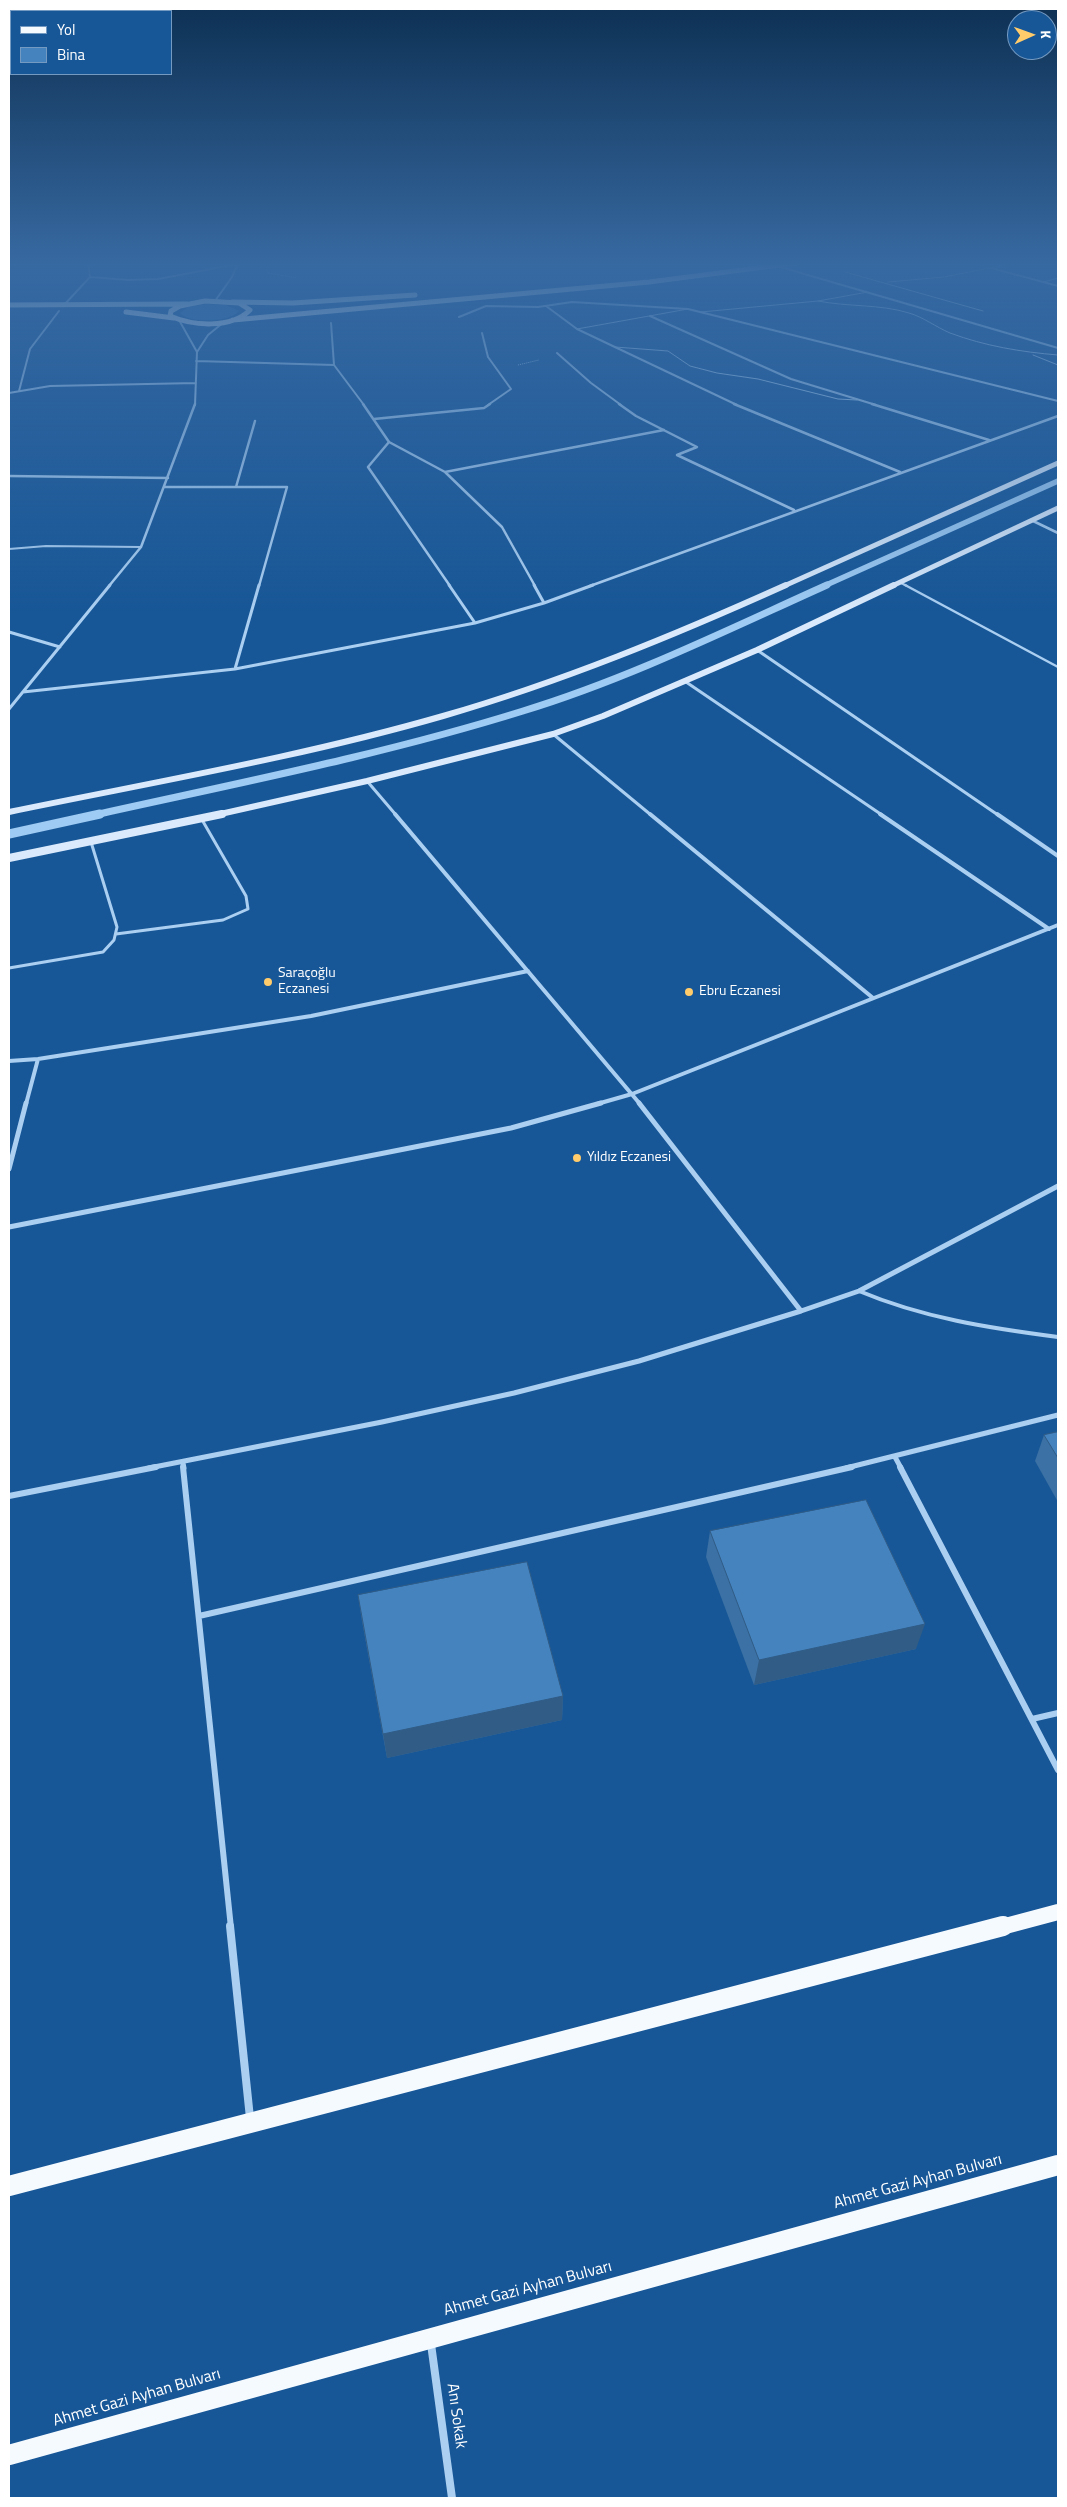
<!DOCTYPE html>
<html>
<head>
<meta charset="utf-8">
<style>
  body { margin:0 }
  #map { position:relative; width:1067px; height:2507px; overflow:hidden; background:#185797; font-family:"Titillium Web",sans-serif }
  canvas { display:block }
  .frame { position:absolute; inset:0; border:10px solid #fff; pointer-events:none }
  .legend { position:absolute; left:10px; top:10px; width:162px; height:65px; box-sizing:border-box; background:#185797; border:1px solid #749ac1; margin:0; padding:6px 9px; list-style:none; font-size:15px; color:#fff }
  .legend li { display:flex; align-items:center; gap:10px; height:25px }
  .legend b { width:25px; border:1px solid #749ac1 }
  .north { position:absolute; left:1007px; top:10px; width:50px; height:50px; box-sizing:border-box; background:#185797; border:1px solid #749ac1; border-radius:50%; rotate:88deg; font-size:14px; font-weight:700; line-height:20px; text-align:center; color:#fff }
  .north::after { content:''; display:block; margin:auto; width:18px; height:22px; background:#ffcb6b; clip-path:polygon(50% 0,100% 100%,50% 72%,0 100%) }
</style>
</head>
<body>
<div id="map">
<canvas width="1067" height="2507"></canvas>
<div class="frame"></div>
<ul class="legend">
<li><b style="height:6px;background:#f5faff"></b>Yol</li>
<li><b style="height:14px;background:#4583bf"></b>Bina</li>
</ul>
<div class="north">K</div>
</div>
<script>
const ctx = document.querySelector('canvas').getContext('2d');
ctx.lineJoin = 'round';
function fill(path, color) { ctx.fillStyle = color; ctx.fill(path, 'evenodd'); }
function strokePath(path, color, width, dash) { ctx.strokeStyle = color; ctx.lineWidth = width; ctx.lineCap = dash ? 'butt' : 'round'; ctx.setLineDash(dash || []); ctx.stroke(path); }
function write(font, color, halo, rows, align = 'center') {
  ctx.font = font + ' "Titillium Web",sans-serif'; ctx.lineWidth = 4; ctx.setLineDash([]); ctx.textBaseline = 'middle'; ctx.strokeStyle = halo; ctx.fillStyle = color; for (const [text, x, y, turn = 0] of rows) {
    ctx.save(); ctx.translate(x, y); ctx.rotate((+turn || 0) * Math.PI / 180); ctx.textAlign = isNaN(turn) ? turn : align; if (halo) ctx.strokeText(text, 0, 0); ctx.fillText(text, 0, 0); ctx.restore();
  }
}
const green = new Path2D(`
  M206 304 226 305 239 311C231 322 189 324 180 313L188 307Z`);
const streamFar2 = new Path2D(`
  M824 586 1058 481`);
const streamFar1 = new Path2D(`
  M94 815C238 783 382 755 523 711 628 679 727 630 827 585`);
const stream = new Path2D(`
  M9 834 100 814`);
const path = new Path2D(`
  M258 264 347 261
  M269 264 266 268 268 273 297 278
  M518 365 539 360`);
const serviceFar4 = new Path2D(`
  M845 272 983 311
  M888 282 944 277 1025 261
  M1044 282 1058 278
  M818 301C848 307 880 304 909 313 923 317 936 327 950 333 985 346 1021 352 1058 355
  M701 312 818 301 868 292
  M577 329 688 309
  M615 347 668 351 690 366 717 373 758 379 838 399 857 400
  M1033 355 1058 365`);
const serviceFar3 = new Path2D(`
  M9 549 46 546 141 547
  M899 582 907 586`);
const serviceFar2 = new Path2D(`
  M905 585 1058 667`);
const serviceFar1 = new Path2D(`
  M116 934 223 920 248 909 246 896 201 818
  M9 968 103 952 114 940 117 927 91 842`);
const service = new Path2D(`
  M859 1291C923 1318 989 1328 1058 1337`);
const minorFar6 = new Path2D(`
  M777 266 1058 348
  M991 268 1058 286
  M90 277 128 280 158 279 238 264
  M215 301 232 277 238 263
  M64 305 90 277 88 261
  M546 306 577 329 737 405
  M650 316 791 379 876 405
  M459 317 486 306 538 307 572 302 688 309 1058 401
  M179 320 197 352 195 405
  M331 323 334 365 364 405
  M482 333 488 357 511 389 488 405
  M197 352 208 335 224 322
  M557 353 591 383 621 405
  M196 361 334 365
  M19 391 30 349 59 311
  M9 393 50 386 196 383`);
const minorFar5 = new Path2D(`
  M363 404 389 442 445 472 502 527 535 586
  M619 404 636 416 697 447 677 455 794 510
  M734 404 900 472
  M872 404 989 440
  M374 419 484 408 490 404
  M389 442 368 467 450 586
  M445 472 664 430
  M9 476 168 478
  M165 487H287L259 586
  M236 487 255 421
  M1031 520 1058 533
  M109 586 141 547 195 404
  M590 586 1058 416`);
const minorFar4 = new Path2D(`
  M449 585 475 623
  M534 585 544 603
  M9 632 60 647
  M757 650 998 815
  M235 669 259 585
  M686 682 882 815
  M23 692 235 669 475 623 544 603 593 585
  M9 709 110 585
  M553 734 651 815
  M367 781 396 815`);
const minorFar3 = new Path2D(`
  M395 814 640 1104
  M650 814 873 998
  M880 814 1049 929
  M997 814 1058 856
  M9 1061 38 1059 311 1016 528 971
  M26 1104 38 1059
  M597 1104 632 1094 1058 925`);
const minorFar2 = new Path2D(`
  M639 1103 801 1311
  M9 1169 26 1103
  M9 1227 511 1128 601 1103
  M895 1457 901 1468
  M183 1463 184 1468
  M149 1468 382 1422 514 1393 639 1361 801 1311 859 1291 1058 1186
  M846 1468 1058 1415`);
const minorFar1 = new Path2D(`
  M183 1467 231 1928
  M900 1467 1058 1770
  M9 1496 156 1467
  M199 1616 852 1467
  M1032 1719 1058 1713`);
const minor = new Path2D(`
  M230 1926 250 2118
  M431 2344 452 2498`);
const secondaryFar2 = new Path2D(`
  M784 586 1058 463
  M892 586 1058 508`);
const secondaryFar1 = new Path2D(`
  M9 812C154 782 301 757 443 716 561 682 675 635 786 585
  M216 815 367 781 553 734 603 716 757 650 894 585`);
const secondary = new Path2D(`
  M9 858 222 814`);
const primaryFar2 = new Path2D(`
  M205 301 239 303 250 310C231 329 193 326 170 316L171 311 180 306Z
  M232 302 293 303 415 295
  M9 305 187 304
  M126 312 174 318
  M233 320 649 282 811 261`);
const primaryFar1 = new Path2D(`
  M998 1928 1058 1912`);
const primary = new Path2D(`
  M9 2186 1003 1926
  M9 2455 1058 2165`);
const wall = new Path2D(`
  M1058 1432V1502L1035 1461 1044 1435Z
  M710 1531 916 1649 754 1685 706 1557Z
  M358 1595 563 1696 562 1720 387 1758 362 1621Z`);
const shadedWall = new Path2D(`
  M925 1624 916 1649 754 1685 759 1660Z
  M563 1696 562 1720 387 1758 383 1734Z`);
const building = new Path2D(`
  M1058 1432V1458L1044 1435Z
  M866 1500 925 1624 759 1660 710 1531Z
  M527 1562 563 1696 383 1734 358 1595Z`);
const markers = [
  [268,982,5,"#ffcb6b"],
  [689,992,5,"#ffcb6b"],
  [577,1158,5,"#ffcb6b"]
];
const poiNames = [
  ["Saraçoğlu",278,974],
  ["Eczanesi",278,990],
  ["Ebru Eczanesi",699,992],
  ["Yıldız Eczanesi",587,1158]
];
const nearStreetnames = [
  ["Ahmet Gazi Ayhan Bulvarı",918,2182,-15],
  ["Ahmet Gazi Ayhan Bulvarı",528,2289,-15],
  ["Ahmet Gazi Ayhan Bulvarı",137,2398,-16],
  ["Anı Sokak",456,2416,82]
];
fill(green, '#2c72b6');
strokePath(streamFar2, '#9ecbf3', 5.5);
strokePath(streamFar1, '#9ecbf3', 7);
strokePath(stream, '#9ecbf3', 9);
strokePath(path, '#abcff1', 1, [1, 1]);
strokePath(serviceFar4, '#abcff1', 1);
strokePath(serviceFar3, '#abcff1', 2);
strokePath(serviceFar2, '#abcff1', 2.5);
strokePath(serviceFar1, '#abcff1', 3);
strokePath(service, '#abcff1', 4);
strokePath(minorFar6, '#abcff1', 2);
strokePath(minorFar5, '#abcff1', 2.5);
strokePath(minorFar4, '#abcff1', 3);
strokePath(minorFar3, '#abcff1', 4);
strokePath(minorFar2, '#abcff1', 5);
strokePath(minorFar1, '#abcff1', 6);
strokePath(minor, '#abcff1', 8);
strokePath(secondaryFar2, '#daeafc', 5);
strokePath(secondaryFar1, '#daeafc', 6);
strokePath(secondary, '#daeafc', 8);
strokePath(primaryFar2, '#f5faff', 5);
strokePath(primaryFar1, '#f5faff', 16);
strokePath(primary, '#f5faff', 20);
fill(wall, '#3b71a4');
fill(shadedWall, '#305c86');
fill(building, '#4583bf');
strokePath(building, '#305c86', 1);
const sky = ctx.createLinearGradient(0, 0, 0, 612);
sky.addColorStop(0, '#0d3053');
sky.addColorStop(0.43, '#3769a1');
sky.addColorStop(1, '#3769a100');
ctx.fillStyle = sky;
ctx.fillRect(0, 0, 1067, 612);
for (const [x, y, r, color] of markers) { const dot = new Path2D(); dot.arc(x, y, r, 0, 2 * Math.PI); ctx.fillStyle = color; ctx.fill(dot); strokePath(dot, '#185797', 2); }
write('14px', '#fff', '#185797', poiNames, 'left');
write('16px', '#fff', '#185797', nearStreetnames);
</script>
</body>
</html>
